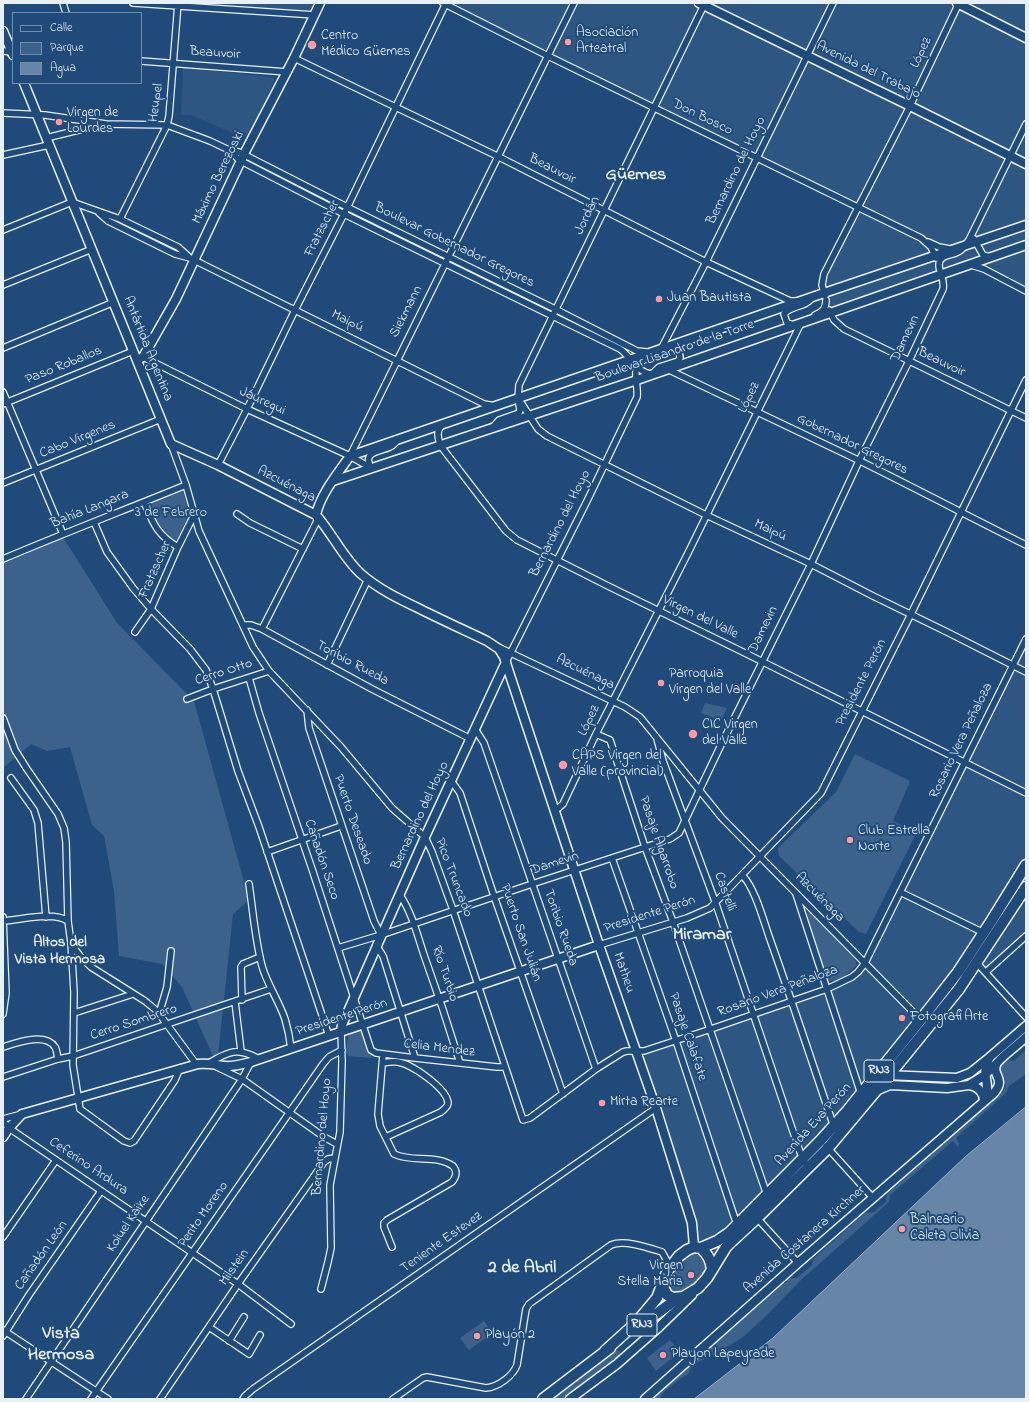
<!DOCTYPE html>
<html>
<head>
<meta charset="utf-8">
<style>
  body { margin:0 }
  #map { position:relative; width:1029px; height:1402px; overflow:hidden; background:#1f4a7a; font-family:"Indie Flower",sans-serif }
  canvas { display:block }
  .frame { position:absolute; inset:0; border:4px solid #e8f1f8; pointer-events:none }
  .legend { position:absolute; left:12px; top:12px; width:130px; height:72px; box-sizing:border-box; background:#1f4a7a; border:1px solid #6f8dac; margin:0; padding:5px 7px; list-style:none; font-size:12px; color:#e8f1f8 }
  .legend li { display:flex; align-items:center; gap:8px; height:20px }
  .legend b { width:20px; border:1px solid #6f8dac }
</style>
</head>
<body>
<div id="map">
<canvas width="1029" height="1402"></canvas>
<div class="frame"></div>
<ul class="legend">
<li><b style="height:5px;background:#1f4a7a"></b>Calle</li>
<li><b style="height:11px;background:#3c628c"></b>Parque</li>
<li><b style="height:11px;background:#6685a7"></b>Agua</li>
</ul>
</div>
<script>
const ctx = document.querySelector('canvas').getContext('2d');
ctx.lineJoin = 'round';
function fill(path, color) { ctx.fillStyle = color; ctx.fill(path, 'evenodd'); }
function strokePath(path, color, width, dash) { ctx.strokeStyle = color; ctx.lineWidth = width; ctx.lineCap = dash ? 'butt' : 'round'; ctx.setLineDash(dash || []); ctx.stroke(path); }
function write(font, color, halo, rows, align = 'center') {
  ctx.font = font + ' "Indie Flower",sans-serif'; ctx.lineWidth = 4; ctx.setLineDash([]); ctx.textBaseline = 'middle'; ctx.strokeStyle = halo; ctx.fillStyle = color; for (const [text, x, y, turn = 0] of rows) {
    ctx.save(); ctx.translate(x, y); ctx.rotate((+turn || 0) * Math.PI / 180); ctx.textAlign = isNaN(turn) ? turn : align; if (halo) ctx.strokeText(text, 0, 0); ctx.fillText(text, 0, 0); ctx.restore();
  }
}
const built = new Path2D(`
  M133 3H320L315 15Z
  M443 3H1026V291L975 266 830 313 824 293 822 280 858 208Z
  M183 68 273 77 274 82 248 135 242 137 191 115H181Z
  M1026 639V936L986 972 977 963 890 1074 757 1218 712 1270 698 1247 692 1223 636 1052 827 989 858 972Z`);
const green = new Path2D(`
  M183 491 189 514 176 541C160 532 155 521 148 505Z
  M63 537 117 623 194 701 249 900 233 914 217 1065 182 987 162 964 119 956 114 891 104 836 92 825 70 747 47 751 31 744 3 768V564Z
  M705 703 727 708 721 721 701 713Z
  M855 754 910 781 893 821 917 832 866 934 859 932 779 856 778 848 836 792Z
  M807 913H811L855 960 857 964C851 972 840 981 829 981L826 977 806 917Z
  M363 1024 372 1050 371 1058 348 1056 346 1051 348 1036Z
  M1026 1050V1074L1009 1086 1006 1093 956 1138 959 1143 958 1147 953 1141 890 1195 889 1202 801 1280 767 1315 743 1337 716 1354 698 1362 690 1369 689 1373 687 1375 681 1378 665 1391 659 1399H652L790 1278H797L812 1265 813 1259 865 1213 874 1212 886 1202 887 1194 1003 1092 1006 1085 1000 1072 1001 1064 1007 1060 1014 1061Z
  M698 1252 705 1257 707 1269 702 1278 697 1282 677 1294 668 1291C668 1288 667 1282 668 1279 673 1266 685 1254 698 1252Z
  M484 1321 493 1333 469 1350 460 1338Z
  M670 1340 680 1352 656 1371 647 1358Z
  M615 1350 620 1351V1355C616 1361 570 1397 563 1399 560 1400 555 1399 551 1399Z`);
const water = new Path2D(`
  M1026 1107V1399H694L773 1338 965 1157Z`);
const street = new Path2D(`
  M63 3 66 13
  M133 3 315 15
  M443 3 548 56 921 238 931 247 936 258
  M3 51 13 52
  M294 58 497 156 706 262 790 301H796
  M141 61 287 72
  M3 113 45 115 106 124 167 125 210 141 231 151 239 152 347 207 555 309 637 351 647 352
  M46 138 99 125
  M231 151 237 158 241 161 344 214 620 349C631 357 637 373 652 374L659 367 678 361 680 358C680 352 678 347 671 345
  M3 155 49 145
  M99 213 108 221 175 254 190 258 484 404 495 406
  M120 219 167 125 169 116 178 3
  M3 230 72 202 120 219 178 247 188 256
  M974 239 983 255 990 257
  M928 242 939 247 950 249
  M971 265 984 269 1026 291
  M3 285 92 249
  M825 296 822 285 824 274 910 106 959 3
  M829 310 834 320 844 329 1026 418
  M815 315C823 312 826 308 826 300
  M794 325 787 323 784 314C791 305 805 308 812 298
  M3 348 114 302
  M143 357 247 409 350 456 371 468
  M667 369C731 400 795 430 858 460 915 488 970 517 1026 545
  M3 392 63 534
  M518 398 538 429 547 436 706 515 811 564 873 596 947 632 1026 672
  M3 404 133 351
  M442 425C436 431 438 437 440 445L506 531 517 540 608 586 747 654 1026 793
  M493 427 499 420 519 413 520 410 518 398 519 385 705 3
  M171 444 186 485 199 531 253 647 269 671 341 747 392 808 425 837 432 852 453 910 523 1120 530 1118 596 1069 623 1052 627 1051H644L711 1029 827 989 852 977 858 972 865 963 1026 639
  M350 456 574 3
  M218 465 247 409 295 310 344 214 446 3
  M371 468C362 451 379 452 390 447 393 446 395 443 397 441
  M3 483 161 419
  M144 502C153 523 157 535 178 547
  M237 514 250 523 303 549
  M94 522 107 552 133 588 151 609 190 649 206 670 213 689 238 771 259 827 329 1036
  M3 559C64 533 125 510 186 485
  M244 625H251L262 629 372 689 471 739
  M262 629 315 525 317 521 316 515
  M135 632 151 609 178 547 194 515
  M498 647 625 707 640 717 722 818 920 1019
  M506 662 587 501 637 397C638 388 635 379 636 371 639 355 654 361 661 349L706 262 833 3
  M327 665 368 579
  M249 678 259 713 313 872 371 1050 376 1053 415 1058 497 1067H505
  M187 699 213 689 269 671
  M307 710 309 728 374 921 381 935
  M3 718 15 750 27 769 58 814 64 828 66 842 68 921 71 943 74 992 73 1065 80 1109 124 1141 130 1143 134 1141 175 1080 180 1068
  M475 729 484 743 596 1069
  M596 734 610 740 645 847 673 922 767 1195
  M657 739 663 761 716 904 800 1152 808 1168
  M11 778 34 810 38 823 46 917
  M452 782 460 793 494 896 563 1094
  M555 811 563 804 596 734 689 551 801 323
  M267 852 341 826
  M612 858 676 1041 737 1225
  M743 876C756 890 764 923 771 942 793 1004 813 1065 834 1127
  M249 884C253 911 255 939 262 966 267 984 279 1001 285 1019 288 1029 290 1039 291 1049
  M900 892 984 933
  M796 894 861 1094
  M400 895C412 913 417 934 424 955 437 991 449 1027 460 1063
  M3 917 6 993 3 1014
  M3 921C21 920 52 911 68 921
  M71 944 80 956 91 967 145 1001 157 1011 196 1064
  M376 945 383 956 415 1058
  M599 945 687 918 710 908 821 793 911 614 1026 380
  M338 948 381 935 532 884 670 839 679 833 720 747 811 564 859 461 909 361 943 289C945 279 939 273 939 265 939 254 952 256 958 252 963 250 966 244 969 240L1026 124
  M975 961 1026 1017
  M986 972 1026 936
  M242 1000 241 967 243 964 260 957
  M235 1002 241 1051
  M74 1013 133 994
  M159 1014 167 987 171 951
  M3 1047C16 1043 45 1032 55 1047 57 1050 57 1055 58 1059
  M383 1054 378 1114 380 1126 394 1154C413 1163 436 1154 453 1166 458 1172 456 1177 452 1182L387 1220 384 1223V1227L392 1247
  M209 1063C229 1051 238 1047 259 1059
  M383 1063C388 1062 393 1061 398 1062 411 1064 447 1088 448 1103 448 1107 444 1109 441 1112L386 1137
  M217 1067 242 1079 324 1137 337 1144
  M3 1077 58 1059 73 1056 271 989
  M3 1119 22 1114
  M3 1121 9 1128 238 1284 291 1324
  M826 1146 873 1198
  M757 1218 798 1263
  M3 1237 56 1160
  M321 1289 328 1262 331 1248 330 1185 340 1132 342 1061 341 1032
  M209 1327 249 1354 260 1335
  M3 1330 108 1399
  M3 1336 29 1295 101 1191
  M229 1341 244 1317
  M26 1399 242 1079 251 1062
  M91 1399 323 1064 329 1057 342 1050
  M160 1399 238 1284 324 1162 328 1159 335 1158
  M243 1399 245 1396 253 1389 656 1108
  M393 1399 423 1378 427 1377 486 1388C498 1387 513 1376 517 1365L526 1309 529 1304 611 1245C624 1239 649 1248 662 1252L667 1261 668 1269`);
const secondary = new Path2D(`
  M699 3 910 106 1026 164
  M957 3 1026 38
  M3 31 13 55
  M24 83 171 444 218 465 316 515C332 533 342 556 360 573 378 589 399 599 420 609 442 620 464 630 487 641L499 649 504 657 599 945 656 1108 692 1223 694 1247
  M137 360 143 357 176 299 244 154 294 58 320 3
  M333 481 637 380 1026 245
  M316 515C320 495 338 473 350 456L824 293 1026 225
  M341 1032 342 1025 425 837 506 662
  M886 1075 957 1078 970 1073 990 1057
  M969 1085C978 1086 984 1093 984 1101
  M878 1090 890 1085 947 1088 969 1085 985 1075 997 1063
  M985 1099C992 1084 979 1075 990 1057L1026 1026
  M3 1137 9 1128 22 1114 198 1064C208 1063 216 1065 225 1066 234 1067 243 1064 251 1062L599 945
  M570 1399 617 1364 659 1327 692 1295
  M645 1399 798 1263 994 1093C1007 1078 990 1075 997 1063 1000 1058 1020 1043 1026 1037`);
const highway = new Path2D(`
  M701 1248C708 1255 711 1260 712 1270
  M663 1282 664 1289 667 1295 673 1298 683 1297 698 1288 707 1278 726 1247 731 1242 757 1218 828 1148 890 1074 959 989 1026 887
  M636 1329 678 1298
  M605 1351 637 1322 657 1298 668 1270 679 1256 687 1250 694 1247 701 1248 717 1241 730 1232 820 1141 848 1110 930 1008 958 972 992 920 1026 865
  M543 1399 610 1348`);
const markers = [
  [568,42,4,"#ff9aa2"],
  [312,45,5,"#ff9aa2"],
  [59,122,4,"#ff9aa2"],
  [659,299,4,"#ff9aa2"],
  [661,683,4,"#ff9aa2"],
  [693,734,5,"#ff9aa2"],
  [563,765,5,"#ff9aa2"],
  [850,840,4,"#ff9aa2"],
  [902,1018,4,"#ff9aa2"],
  [602,1103,4,"#ff9aa2"],
  [902,1229,4,"#ff9aa2"],
  [691,1275,4,"#ff9aa2"],
  [477,1336,4,"#ff9aa2"],
  [663,1355,4,"#ff9aa2"]
];
const shields = [
  [879,1071,30],
  [642,1325,30]
];
const shieldNames = [
  ["RN3",879,1071],
  ["RN3",642,1325]
];
const poiNames = [
  ["Asociación",576,34],
  ["Arteatral",576,50],
  ["Centro",321,37],
  ["Médico Güemes",321,53],
  ["Virgen de",67,114],
  ["Lourdes",67,130],
  ["Juan Bautista",667,299],
  ["Parroquia",669,675],
  ["Virgen del Valle",669,691],
  ["CIC Virgen",702,726],
  ["del Valle",702,742],
  ["CAPS Virgen del",572,757],
  ["Valle (provincial)",572,773],
  ["Club Estrella",858,832],
  ["Norte",858,848],
  ["FotografiArte",910,1018],
  ["Mirta Rearte",610,1103],
  ["Balneario",910,1221],
  ["Caleta Olivia",910,1237],
  ["Virgen",683,1267,"right"],
  ["Stella Maris",683,1283,"right"],
  ["Playón 2",485,1336],
  ["Playon Lapeyrade",671,1355]
];
const streetNames = [
  ["López",922,53,-65],
  ["Beauvoir",215,54,4],
  ["Avenida del Trabajo",868,71,26],
  ["Heupel",157,103,-82],
  ["Don Bosco",702,118,26],
  ["Beauvoir",552,170,27],
  ["Bernardino del Hoyo",737,171,-64],
  ["Máximo Berezoski",219,178,-64],
  ["Jordán",588,216,-64],
  ["Fratzscher",323,229,-63],
  ["Boulevar Gobernador Gregores",454,246,26],
  ["Siekmann",407,312,-63],
  ["Maipú",347,322,26],
  ["Damevin",906,339,-65],
  ["Antártida Argentina",147,349,68],
  ["Boulevar Lisandro de la Torre",675,352,-19],
  ["Beauvoir",941,363,26],
  ["Paso Roballos",64,366,-22],
  ["López",750,398,-64],
  ["Jáuregui",262,402,25],
  ["Cabo Virgenes",78,440,-22],
  ["Gobernador Gregores",852,445,26],
  ["Azcuénaga",286,485,27],
  ["Bahía Langara",90,510,-22],
  ["Bernardino del Hoyo",561,524,-63],
  ["Maipú",770,531,25],
  ["Fratzscher",156,570,-66],
  ["Virgen del Valle",700,618,26],
  ["Damevin",764,630,-64],
  ["Toribio Rueda",352,664,28],
  ["Cerro Otto",224,673,-18],
  ["Azcuénaga",585,673,26],
  ["Presidente Perón",862,683,-63],
  ["López",590,721,-64],
  ["Rosario Vera Peñaloza",962,741,-64],
  ["Bernardino del Hoyo",421,816,-65],
  ["Puerto Deseado",352,820,71],
  ["Pasaje Algarrobo",658,843,71],
  ["Cañadón Seco",321,860,71],
  ["Damevin",555,864,-18],
  ["Pico Truncado",453,878,69],
  ["Castelli",724,892,70],
  ["Azcuénaga",819,898,45],
  ["Presidente Perón",650,915,-18],
  ["Toribio Rueda",560,928,71],
  ["Puerto San Julián",520,933,71],
  ["Matheu",623,973,71],
  ["Río Turbio",444,974,71],
  ["Rosario Vera Peñaloza",778,992,-20],
  ["Presidente Perón",342,1018,-18],
  ["Cerro Sombrero",134,1023,-18],
  ["Pasaje Calafate",687,1037,71],
  ["Celia Mendez",439,1049,7],
  ["Avenida Eva Perón",814,1125,-48],
  ["Bernardino del Hoyo",323,1137,-85],
  ["Ceferino Ardura",88,1167,34],
  ["Perito Moreno",204,1215,-55],
  ["Koluel Kaike",129,1224,-56],
  ["Avenida Costanera Kirchner",805,1240,-41],
  ["Teniente Estevez",442,1243,-35],
  ["Cañadón León",42,1256,-55],
  ["Milstein",235,1268,-55]
];
const parkNames = [
  ["3 de Febrero",171,514]
];
const neighbourhoodNames = [
  ["Altos del",60,944],
  ["Vista Hermosa",60,961]
];
const districtNames = [
  ["Güemes",636,176],
  ["Miramar",702,936],
  ["2 de Abril",522,1269],
  ["Vista",61,1335],
  ["Hermosa",61,1356]
];
fill(built, '#2e5683');
fill(green, '#3c628c');
fill(water, '#6685a7');
strokePath(water, '#9ab0c7', 1);
strokePath(street, '#e8f1f8', 8);
strokePath(secondary, '#e8f1f8', 11);
strokePath(highway, '#e8f1f8', 13);
strokePath(street, '#1f4a7a', 5.5);
strokePath(secondary, '#1f4a7a', 8);
strokePath(highway, '#1f4a7a', 10);
for (const [x, y, r, color] of markers) { const dot = new Path2D(); dot.arc(x, y, r, 0, 2 * Math.PI); ctx.fillStyle = color; ctx.fill(dot); strokePath(dot, '#1f4a7a', 1.5); }
for (const [x, y, w] of shields) { const box = new Path2D(); box.roundRect(x - w / 2, y - 11, w, 22, 3); ctx.fillStyle = '#1f4a7a'; ctx.fill(box); strokePath(box, '#e8f1f8', 1); }
write('bold 13px', '#e8f1f8', null, shieldNames);
write('14px', '#e8f1f8', '#1f4a7a', poiNames, 'left');
write('14px', '#e8f1f8', '#1f4a7a', streetNames);
write('14px', '#d7e3ed', '#1f4a7a', parkNames);
write('bold 15px', '#e8f1f8', '#1f4a7a', neighbourhoodNames);
write('bold 18px', '#e8f1f8', '#1f4a7a', districtNames);
</script>
</body>
</html>
